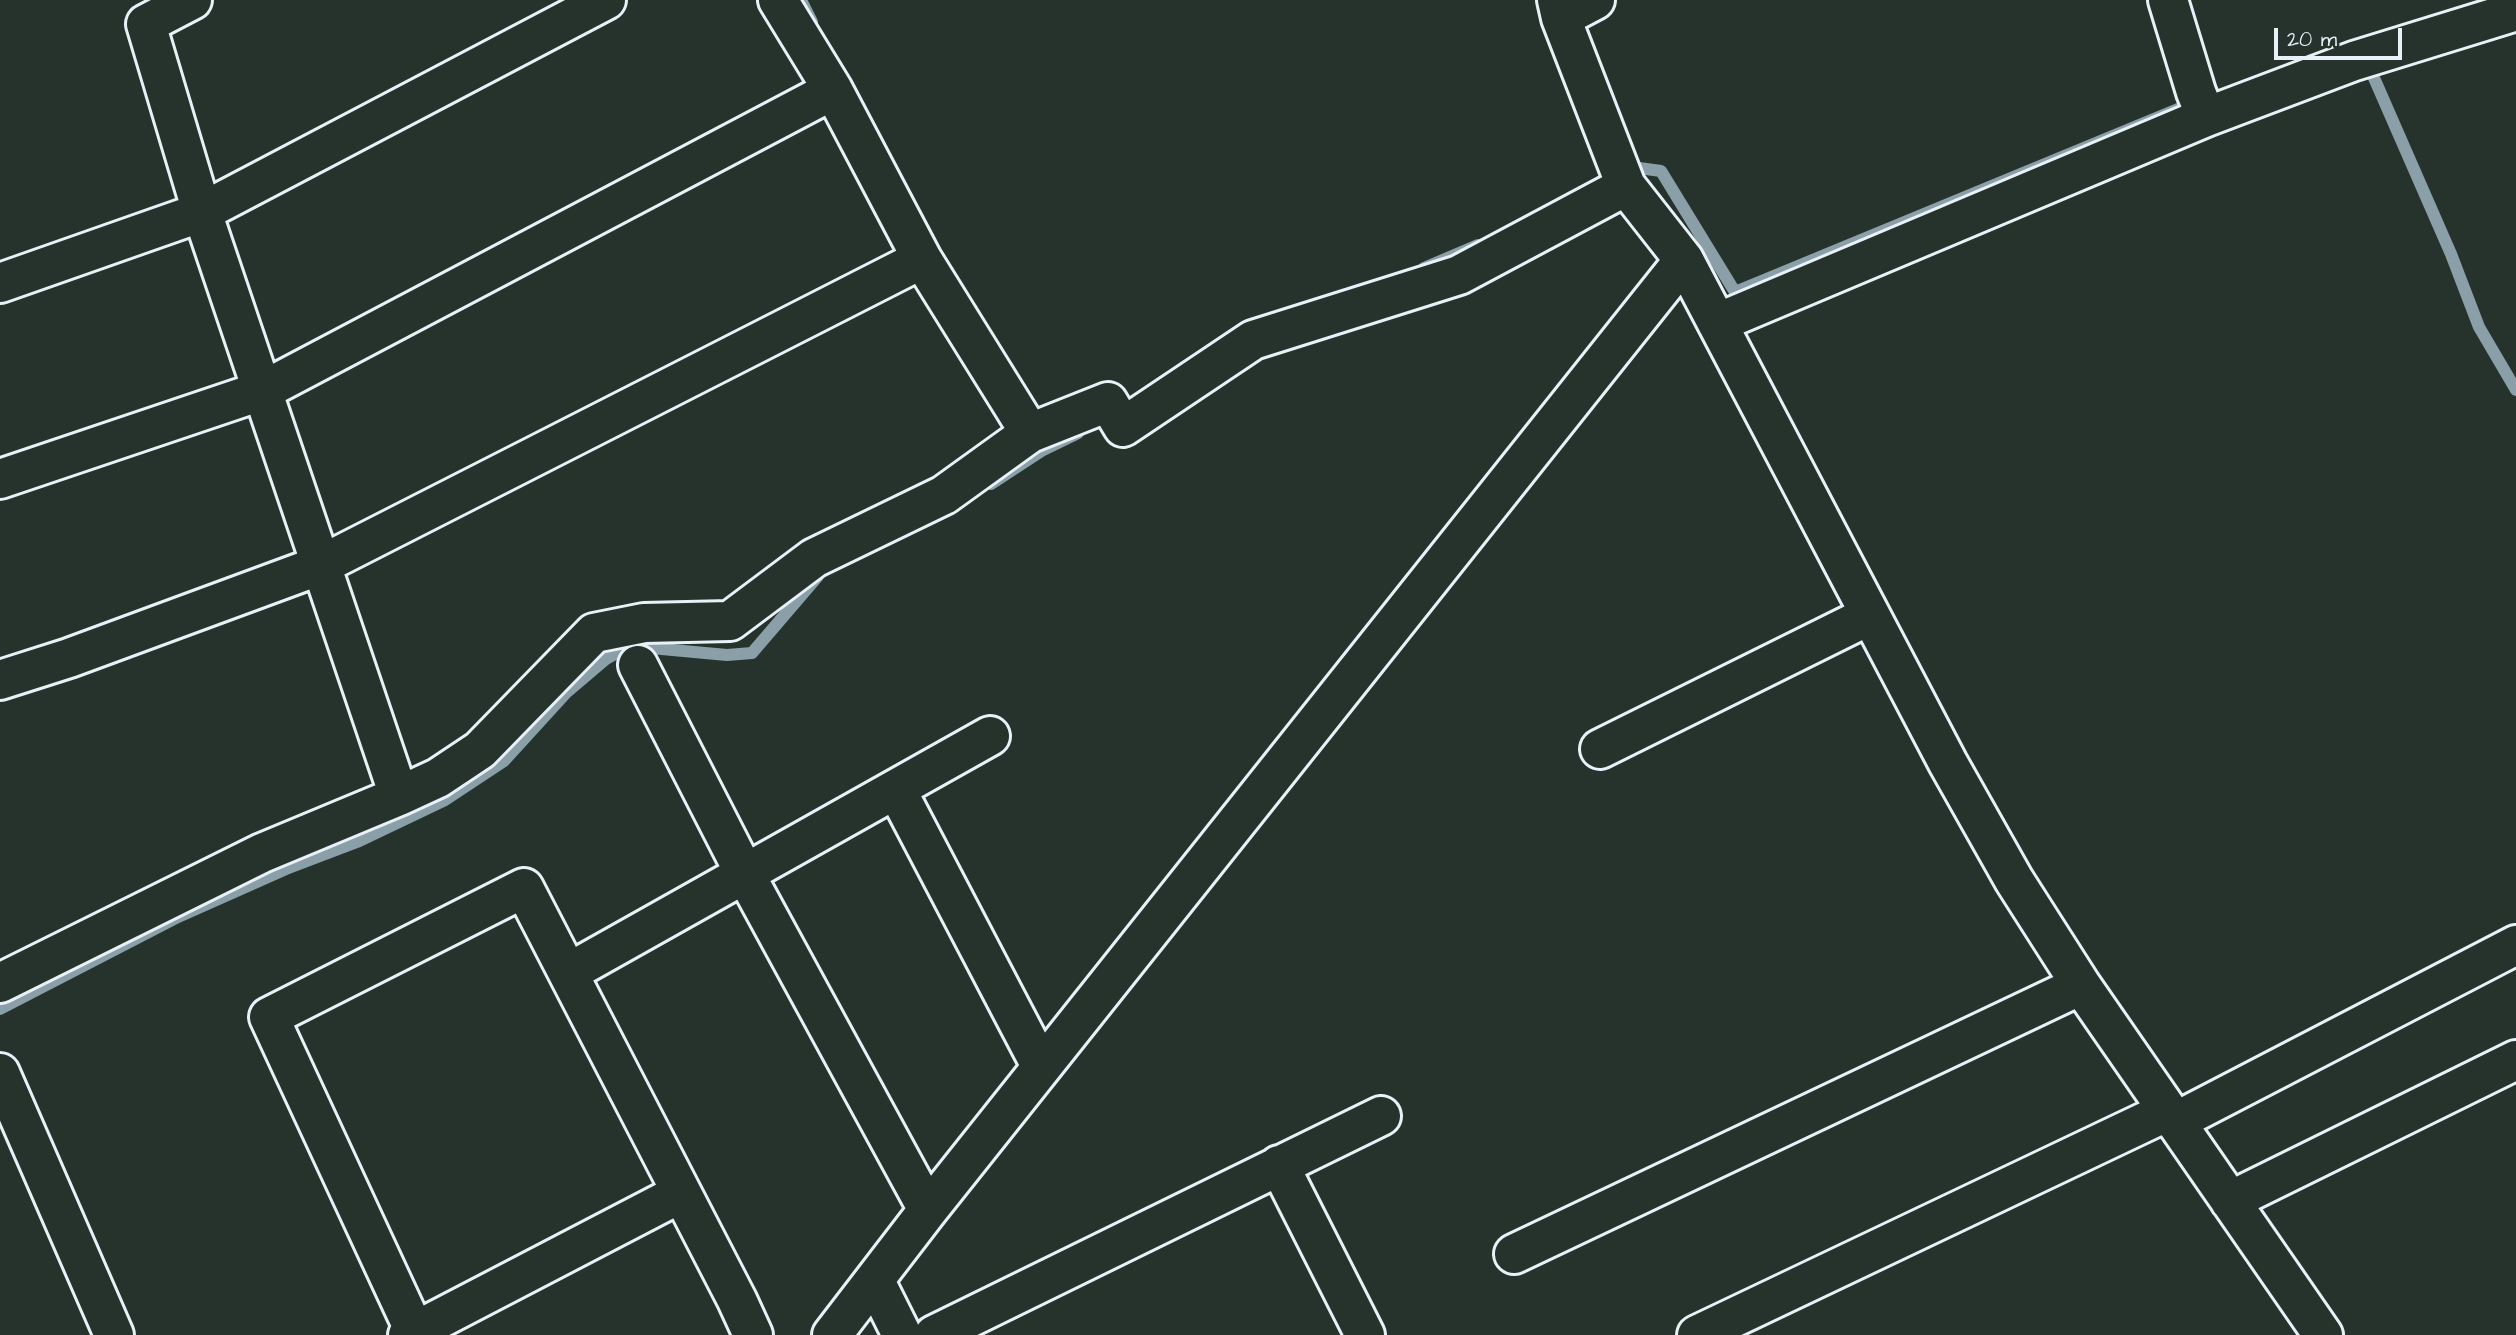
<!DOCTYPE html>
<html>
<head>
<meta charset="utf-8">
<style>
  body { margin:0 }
  #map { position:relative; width:2516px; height:1335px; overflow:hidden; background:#26332d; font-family:"Architects Daughter",sans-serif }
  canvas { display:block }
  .scale { position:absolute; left:2274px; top:28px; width:128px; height:32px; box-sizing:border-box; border:4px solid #e8f1f8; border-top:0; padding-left:9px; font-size:21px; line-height:24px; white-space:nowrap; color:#e8f1f8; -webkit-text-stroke:5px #26332d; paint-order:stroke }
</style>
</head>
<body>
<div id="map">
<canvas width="2516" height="1335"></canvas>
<div class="scale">20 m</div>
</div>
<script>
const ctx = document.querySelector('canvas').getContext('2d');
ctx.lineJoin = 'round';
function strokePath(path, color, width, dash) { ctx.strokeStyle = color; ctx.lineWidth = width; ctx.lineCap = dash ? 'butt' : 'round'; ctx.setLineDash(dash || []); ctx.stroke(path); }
const stream = new Path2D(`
  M801 0 812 22
  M2371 71 2451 254 2479 327 2516 390
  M1626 173 1639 168 1661 171 1735 292 2195 102
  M1424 268 1478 245
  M991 484 1043 450 1078 433
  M0 1009 178 917 286 869 357 842 445 800 504 761 566 693 606 659 629 646 727 655 752 653 818 576`);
const minor = new Path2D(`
  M1557 0 1561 18 1626 186 1684 260 1948 763 2014 880 2081 985 2323 1335
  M2168 0 2196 92 2206 117
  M1561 18 1595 0
  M0 283 202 212 606 0
  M1717 323 2206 117 2354 61 2516 11
  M1030 433 1108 402 1123 427 1253 340 1459 275 1626 186
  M0 479 264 390 833 90
  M638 665 745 874 928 1210
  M0 680 69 658 321 565 922 259 833 90 778 0
  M1600 749 1870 615
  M896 789 1041 1066
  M399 796 438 778 480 750 594 633 644 623 730 621 814 558 944 495 1030 433 922 259
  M568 973 990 736
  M0 983 262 853 399 796 202 212 146 24 192 0
  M0 1073 114 1335
  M2175 1122 2516 945
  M1279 1165 1365 1335
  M2230 1201 2516 1060
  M1514 1254 2081 985
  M875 1281 902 1335
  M415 1332 269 1017 524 888 737 1300 753 1335
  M408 1335 681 1193
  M832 1335 928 1210 1684 260
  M934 1335 1381 1116
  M1697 1335 2168 1111`);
strokePath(stream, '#8a9fa7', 12);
strokePath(minor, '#e8f1f8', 44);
strokePath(minor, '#26332d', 38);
</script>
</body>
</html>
